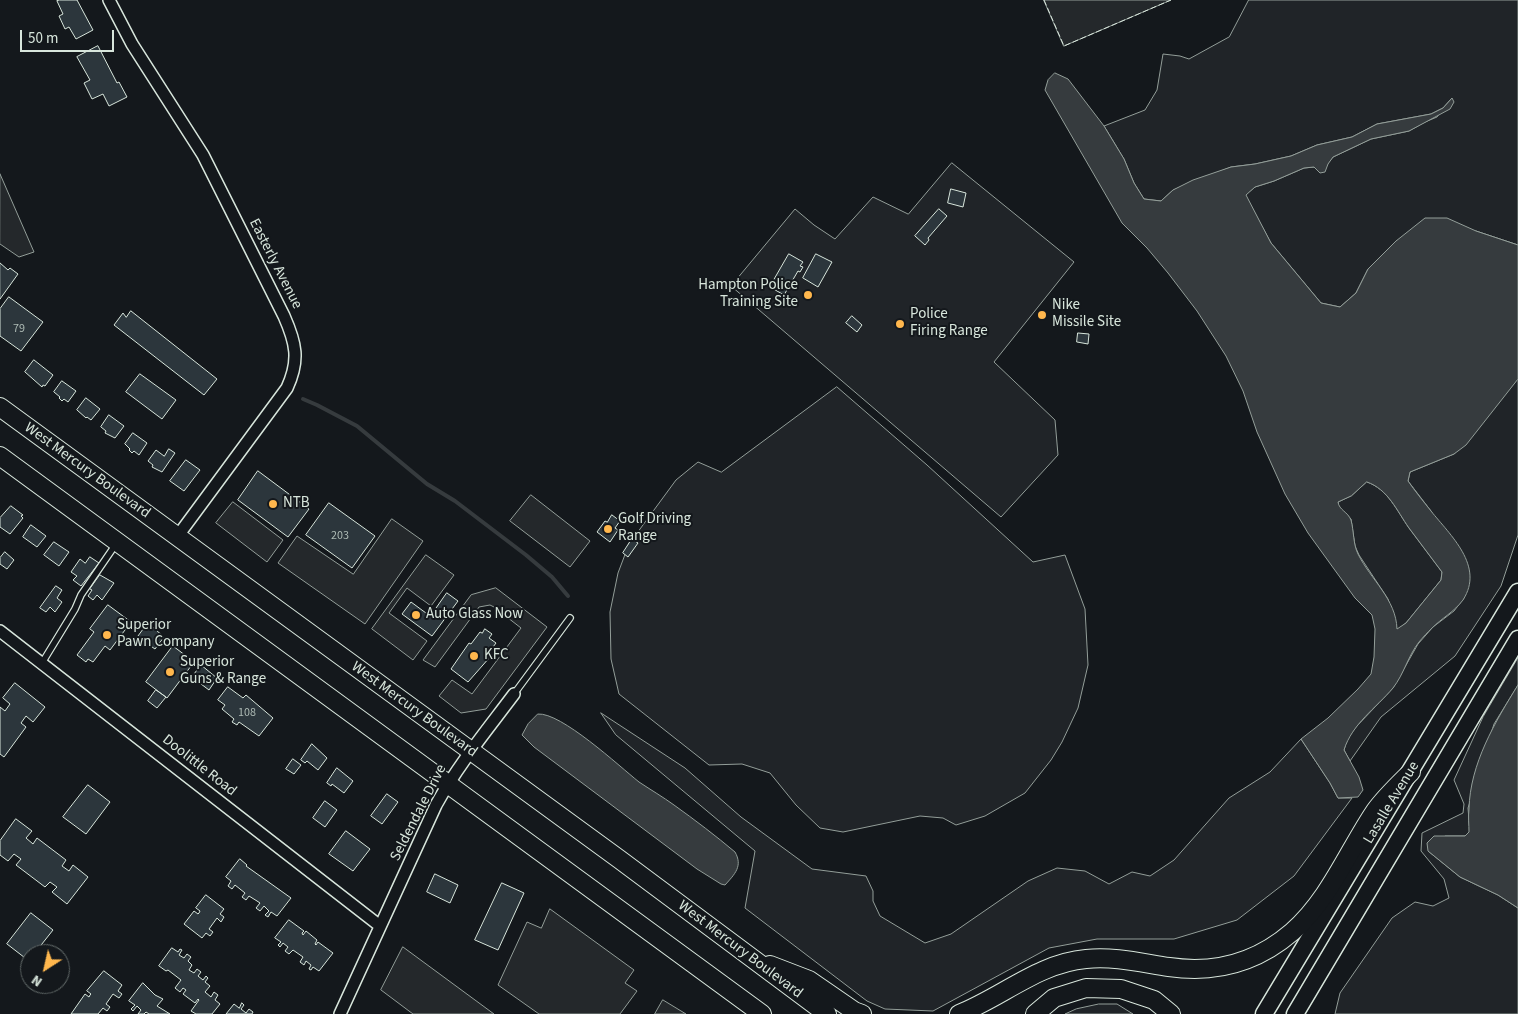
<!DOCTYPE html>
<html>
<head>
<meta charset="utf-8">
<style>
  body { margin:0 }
  #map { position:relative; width:1518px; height:1014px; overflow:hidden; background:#14181c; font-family:"Source Sans 3",sans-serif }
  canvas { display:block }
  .north { position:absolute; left:20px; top:944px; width:50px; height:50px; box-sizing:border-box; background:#14181c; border:1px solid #626a69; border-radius:50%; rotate:215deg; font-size:14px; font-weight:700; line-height:20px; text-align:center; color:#d8e6dc }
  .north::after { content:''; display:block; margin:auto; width:18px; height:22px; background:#ffb74d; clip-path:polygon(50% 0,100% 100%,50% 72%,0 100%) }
  .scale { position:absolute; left:20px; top:30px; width:94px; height:22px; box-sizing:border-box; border:2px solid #d8e6dc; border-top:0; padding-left:6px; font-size:15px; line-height:18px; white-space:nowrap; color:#d8e6dc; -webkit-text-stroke:4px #14181c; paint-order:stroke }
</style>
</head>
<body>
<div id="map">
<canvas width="1518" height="1014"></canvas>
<div class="north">N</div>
<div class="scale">50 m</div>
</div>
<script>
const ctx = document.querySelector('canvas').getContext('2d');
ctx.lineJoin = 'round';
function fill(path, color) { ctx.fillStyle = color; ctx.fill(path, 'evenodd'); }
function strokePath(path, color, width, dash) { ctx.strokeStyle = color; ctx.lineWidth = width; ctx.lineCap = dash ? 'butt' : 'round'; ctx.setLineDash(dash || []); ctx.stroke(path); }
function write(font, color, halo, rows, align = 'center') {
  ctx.font = font + ' "Source Sans 3",sans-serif'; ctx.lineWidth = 4; ctx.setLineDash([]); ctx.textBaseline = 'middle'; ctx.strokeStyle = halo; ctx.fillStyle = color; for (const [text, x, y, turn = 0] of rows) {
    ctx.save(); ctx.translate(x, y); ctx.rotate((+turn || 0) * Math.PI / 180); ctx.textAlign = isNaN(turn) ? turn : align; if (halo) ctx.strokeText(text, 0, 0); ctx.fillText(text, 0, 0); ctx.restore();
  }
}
const green = new Path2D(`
  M1249 0H1518V245L1476 231 1396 241 1368 269 1356 293 1340 307 1321 303 1271 243 1245 195 1255 187 1274 181 1304 168 1314 167 1320 173 1333 157 1371 139 1409 131 1425 122 1437 117 1452 98 1443 108 1431 114 1377 124 1352 137 1317 145 1291 156 1255 164 1231 167 1173 190 1161 201 1144 199 1134 183 1124 159 1104 126 1145 110 1157 90 1163 54 1180 56 1189 59 1229 37Z
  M952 163 1074 262 994 362 1055 420 1058 455 1001 517 731 286 795 209 814 225 835 239 873 197 908 214Z
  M1518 379V535L1501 586 1455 656 1381 717 1350 761 1344 750 1347 739 1356 727 1393 688 1418 644 1433 627 1454 611 1464 598 1469 581 1431 511 1408 481 1410 472 1454 454Z
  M837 387 927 465 1033 562 1065 555 1085 609 1088 665 1078 708 1062 742 1051 760 1025 793 985 816 956 825 943 818 920 816 843 832 820 828 796 805 770 773 742 764 709 765 619 694 611 659 610 612 618 573 629 544 676 480 698 462 721 472Z
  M1367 482C1388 489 1397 511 1409 528 1420 543 1431 557 1442 572L1441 580 1406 623 1397 630 1388 599 1359 555 1355 546 1351 519 1338 507V502L1351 496Z
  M1518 658V685L1494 724 1468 808 1470 832 1465 836H1445L1428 851 1460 877 1498 895 1518 908V1014H1335L1340 993 1392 918 1415 902 1433 906 1449 898 1444 879 1421 851 1422 833 1463 813 1464 804 1454 780 1483 717Z
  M601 713 685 768 741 817 812 869 866 876 873 891V901L880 916 925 943 951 934 1028 881 1057 868 1085 871 1109 884 1132 872 1150 876 1174 860 1229 798 1270 772 1301 739 1330 783 1338 798H1352L1294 876 1237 920 1174 939H1097L1049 948 933 1011 885 1009 867 1001 745 908 755 851 616 735Z
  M1099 1004H1117L1133 1014H1065L1076 1009Z`);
const parking = new Path2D(`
  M1044 0H1171L1064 46Z
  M0 174 34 252 19 257 0 244Z
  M531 495 590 541 570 567 510 521Z
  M233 502 283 540 267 562 216 523Z
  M392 519 423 541 365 624 278 563 297 536 353 574Z
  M426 555 454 575 431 606 407 588 389 613 427 641 413 660 372 629Z
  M496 588 547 627 486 709 461 713 439 696 452 680 472 694 521 628 494 607 490 605 479 607 435 667 423 660 471 595Z
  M550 909 634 970 625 983 637 991 620 1014H539L498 985 527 922 541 928Z
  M403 947 494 1014H413L381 990Z
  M663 1000 686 1014H655Z`);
const water = new Path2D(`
  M1055 73 1068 79 1104 126 1124 159 1134 183 1144 199 1161 201 1173 190 1193 180 1231 167 1255 164 1291 156 1317 145 1352 137 1377 124 1431 114 1443 108 1452 98 1454 102 1450 109 1409 131 1371 139 1333 157 1328 164 1325 172 1320 173 1314 167 1304 168 1274 181 1255 187 1246 195 1271 243 1321 303 1340 307 1356 293 1368 269 1396 241 1425 218H1447L1476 231 1518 245V379L1466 445 1454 454 1410 472 1408 481C1415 491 1423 501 1431 511 1450 535 1485 566 1463 600 1454 612 1442 618 1432 628 1428 632 1423 637 1419 642 1408 656 1404 674 1393 688 1376 708 1352 724 1344 750L1359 777 1363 790 1358 797 1338 798 1330 783 1301 739 1328 718 1358 689 1371 674 1374 657 1375 629 1372 615 1355 598 1308 533 1285 494 1257 432 1243 391 1226 356 1197 311 1168 273 1147 248 1122 223 1045 90 1048 80ZM1367 482C1388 489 1397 511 1409 528 1420 543 1431 557 1442 572L1441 580 1406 623 1397 629C1396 599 1371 580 1358 554 1353 544 1354 531 1351 520 1348 512 1339 510 1338 502L1351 496Z
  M1518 685V908L1498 895 1460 877 1428 851 1427 843 1434 836H1465L1469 832C1469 825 1468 817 1469 809 1470 764 1495 722 1518 685Z
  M538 714C561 712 619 766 639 782 651 790 663 797 674 805 695 820 716 836 735 852 743 866 735 874 725 885L721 884 697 869 534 747 522 735 528 724Z`);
const stream = new Path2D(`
  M303 399 317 405 357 426 427 484 455 501 526 555 552 577 568 596`);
const building = new Path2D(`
  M60 0H77L93 30 76 39 69 27 65 29 59 16 63 14 57 1Z
  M98 46 117 83 119 82 127 97 109 106 103 94 92 99 84 83 90 80 77 57Z
  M951 189 966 193 963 207 948 203Z
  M939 209 947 216 928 238 929 240 925 245 915 236Z
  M789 254 803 262 800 266 803 267 800 272 798 271 784 295 770 287Z
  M816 254 832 262 818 287 803 278Z
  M0 263 8 270 10 268 18 274 0 299Z
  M9 297 43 322 21 351 0 336V309Z
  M131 311 217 379 204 395 114 325 123 313 126 317Z
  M852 316 862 325 857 332 846 323Z
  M1078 333 1089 334 1088 344 1077 342Z
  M34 360 53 375 45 386 43 385 42 387 25 372Z
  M140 374 176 400 162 419 126 392Z
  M62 381 76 391 68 402 64 399 62 401 59 398 60 397 54 392Z
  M86 398 100 409 91 420 87 417 86 418 77 410Z
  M109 415 124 426 115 438 105 433 106 431 101 427Z
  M133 433 147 443 139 455 134 451 132 453 129 450 130 449 125 444Z
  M169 449 175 453 162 472 152 467 153 465 148 461 156 450 164 456Z
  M186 460 200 470 184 491 170 481Z
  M258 471 309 509 288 537 238 500Z
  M329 503 375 536 352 568 306 535Z
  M11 506 23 515 21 516 23 518 10 534 0 527V518Z
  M612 515 620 521 615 528 618 530 610 542 597 532 605 521 607 522Z
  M31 525 46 536 37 547 23 537Z
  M632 539 638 543 628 557 623 553Z
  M54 542 69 552 59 566 44 555Z
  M5 552 14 560 7 569 0 564V558Z
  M90 557 99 563 81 586 73 580 77 576 71 572 80 559 85 563Z
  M100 575 114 583 102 600 97 595 93 600 88 596 92 590 90 589Z
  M56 586 62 590 57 598 62 602 55 612 50 607 46 612 40 608Z
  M447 593 458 601 432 636 402 614 411 602 430 616Z
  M108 605 131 622 110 650 105 646 93 662 88 659 86 662 77 655 94 632 90 629Z
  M148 623 164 637 155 649 142 640 141 642 137 638Z
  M485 629 492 634 489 638 496 643 487 655 490 657 468 682 451 669 469 643 471 644 480 632 482 633Z
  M173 646 194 662 167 698 146 682Z
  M201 665 217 678 209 690 197 681 196 683 191 679Z
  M15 683 45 707 33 722 26 716 21 723 26 727 4 757 0 754V707L5 711 10 704 3 698Z
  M228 687 243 698 246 695 273 718 259 736 239 722 237 725 232 722 234 719 222 709 225 705 218 700Z
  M156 690 166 697 157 708 148 701Z
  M312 744 327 758 318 770 307 761 305 763 301 760Z
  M293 759 301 765 294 774 286 769Z
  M337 768 353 781 344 793 332 784 331 786 327 783Z
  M88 785 110 802 86 834 63 817Z
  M387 794 398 802 382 824 371 816Z
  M325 801 337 810 325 827 313 818Z
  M16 819 32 831 26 838 33 844 37 838 66 860 62 866 69 871 73 865 88 877 67 904 52 892 57 887 50 882 45 887 16 865 21 859 14 854 8 861 0 855V841Z
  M346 831 370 849 353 871 329 854Z
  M240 859 247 865 246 866 291 898 277 916 271 912 268 917 265 915 269 911 264 906 260 911 256 908 260 903 257 901 249 896 246 900 242 897 245 893 235 885 232 889 228 886 231 881 226 877Z
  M435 874 458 885 450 903 427 892Z
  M502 883 524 893 498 950 475 940Z
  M206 895 224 909 220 914 224 917 221 922 217 918 209 929 213 932 210 936 206 933 202 938 184 924 194 911 198 914 199 913 200 911 196 908Z
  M31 913 53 930 34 954H30L29 961 7 944Z
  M289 920 304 931 302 933 303 935 306 931 317 940 315 944 316 945 318 942 333 953 319 971 313 967 311 970 309 969 311 965 306 961 304 965 300 962 303 957 293 950 289 954 285 951 288 947 283 943 280 947 278 945 281 942 275 938Z
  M172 948 178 952 180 949 182 950 179 955 184 958 187 954 191 957 188 961 192 965 189 970 194 973 197 969 201 972 198 976 203 980 206 976 208 978 205 982 210 986 205 992 211 997 214 992 218 995 215 1000 220 1004 212 1014H196L191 1011 199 1000 198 999 195 1003 183 994 186 990 183 988 180 992 175 988 181 980 168 970 166 971 159 966Z
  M104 971 122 985 118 991 122 994 119 998 113 994 106 1004 110 1007 107 1011 103 1008 98 1014H71L85 994 89 997 90 995 91 994 87 991Z
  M143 983 155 995 163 999 157 1006 170 1014H149L146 1012 144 1014H138L141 1010 137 1006 133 1011 131 1009 135 1005 129 1001Z
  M242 1003 244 1005 241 1009 246 1013 249 1009 253 1012 252 1014H226L234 1004 239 1008Z`);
const lane = new Path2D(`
  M42 663 75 609 81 595 116 544
  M514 694 570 618`);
const street = new Path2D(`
  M109 0 132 44 203 155 284 316C296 343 300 360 287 388L177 537
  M0 631 380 926
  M340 1014 436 805C458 765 487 730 514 694`);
const secondary = new Path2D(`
  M1264 1014 1518 592
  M1295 1014 1518 639`);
const primary = new Path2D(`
  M0 407 619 859 827 1014
  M0 456 762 1014
  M770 965 809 980 854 1011 862 1014
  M959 1014C1002 997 1039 963 1086 959 1114 956 1142 963 1169 967 1216 974 1256 963 1292 932 1329 900 1348 851 1375 811 1385 797 1399 784 1411 772
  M1035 1014 1054 998 1086 988 1121 989 1154 1000 1171 1014`);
const fence = new Path2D(`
  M1044 0 1064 46 1171 0`);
const markers = [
  [808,295,5,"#ffb74d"],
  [1042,315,5,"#ffb74d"],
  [900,324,5,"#ffb74d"],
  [273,504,5,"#ffb74d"],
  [608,529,5,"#ffb74d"],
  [416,615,5,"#ffb74d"],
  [107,635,5,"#ffb74d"],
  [474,656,5,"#ffb74d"],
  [170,672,5,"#ffb74d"]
];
const numberNames = [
  ["79",19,329],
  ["203",340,536],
  ["108",247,713]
];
const streetNames = [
  ["Easterly Avenue",275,264,63],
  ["West Mercury Boulevard",87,471,36],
  ["West Mercury Boulevard",414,710,36],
  ["Doolittle Road",199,766,38],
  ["Lasalle Avenue",1392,803,-59],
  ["Seldendale Drive",419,813,-63],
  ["West Mercury Boulevard",740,950,37]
];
const poiNames = [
  ["Hampton Police",798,286,"right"],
  ["Training Site",798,303,"right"],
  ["Nike",1052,306],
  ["Missile Site",1052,323],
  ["Police",910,315],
  ["Firing Range",910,332],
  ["NTB",283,504],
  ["Golf Driving",618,520],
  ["Range",618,537],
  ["Auto Glass Now",426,615],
  ["Superior",117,626],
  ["Pawn Company",117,643],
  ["KFC",484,656],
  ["Superior",180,663],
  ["Guns & Range",180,680]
];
fill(green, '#202428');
strokePath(green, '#939e99', 1);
fill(parking, '#24282b');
strokePath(parking, '#939e99', 1);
fill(water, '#363b3e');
strokePath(water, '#939e99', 1);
strokePath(stream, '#363b3e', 4);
fill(building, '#2c363c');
strokePath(building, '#d8e6dc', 1);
strokePath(lane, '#d8e6dc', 8);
strokePath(street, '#d8e6dc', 14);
strokePath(secondary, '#d8e6dc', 19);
strokePath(primary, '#d8e6dc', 20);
strokePath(lane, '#14181c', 5.5);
strokePath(street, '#14181c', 11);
strokePath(secondary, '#14181c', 16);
strokePath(primary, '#14181c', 18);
strokePath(fence, '#d8e6dc', 1, [6, 2.5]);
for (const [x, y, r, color] of markers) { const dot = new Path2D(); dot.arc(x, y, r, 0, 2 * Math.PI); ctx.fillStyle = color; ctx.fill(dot); strokePath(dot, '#14181c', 2); }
write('12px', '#adbab4', null, numberNames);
write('15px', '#d8e6dc', '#14181c', streetNames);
write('15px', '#d8e6dc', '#14181c', poiNames, 'left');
</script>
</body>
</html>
